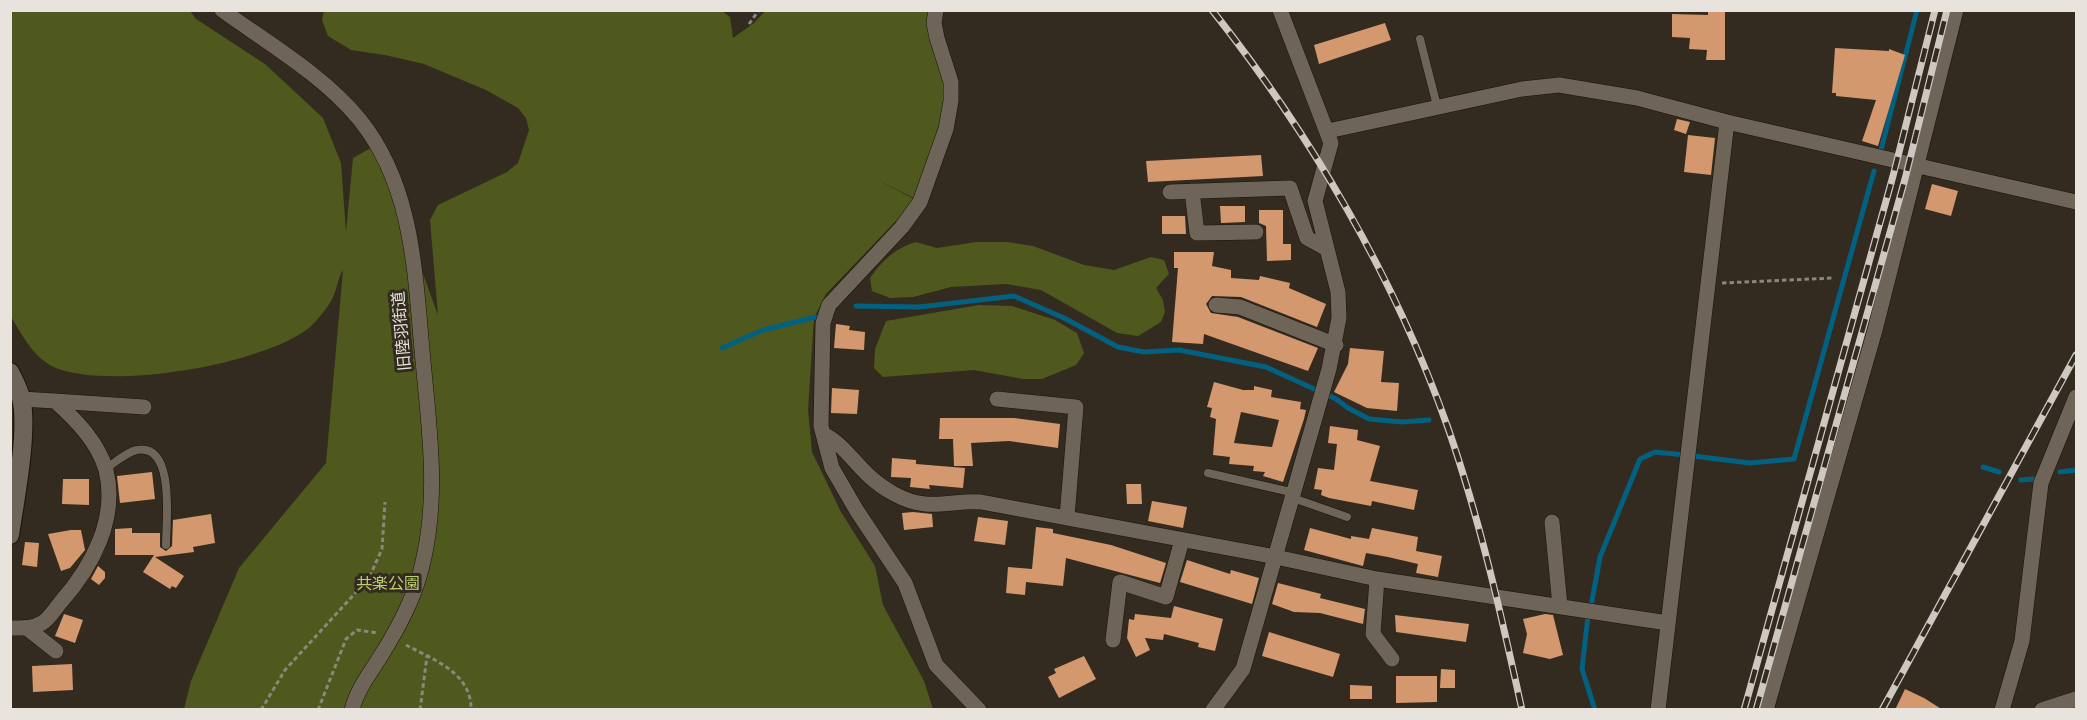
<!DOCTYPE html>
<html>
<head>
<meta charset="utf-8">
<style>
  body { margin:0 }
  #map { position:relative; width:2087px; height:720px; overflow:hidden; background:#332b1f; font-family:Mulish,sans-serif }
  canvas { display:block }
  .frame { position:absolute; inset:0; border:12px solid #e8e3dc; pointer-events:none }
</style>
</head>
<body>
<div id="map">
<canvas width="2087" height="720"></canvas>
<div class="frame"></div>
</div>
<script>
const ctx = document.querySelector('canvas').getContext('2d');
ctx.lineJoin = 'round';
function fill(path, color) { ctx.fillStyle = color; ctx.fill(path, 'evenodd'); }
function strokePath(path, color, width, dash) { ctx.strokeStyle = color; ctx.lineWidth = width; ctx.lineCap = dash ? 'butt' : 'round'; ctx.setLineDash(dash || []); ctx.stroke(path); }
function write(font, color, halo, rows, align = 'center') {
  ctx.font = font + ' Mulish,"Noto Sans JP",sans-serif'; ctx.lineWidth = 6; ctx.setLineDash([]); ctx.textBaseline = 'middle'; ctx.strokeStyle = halo; ctx.fillStyle = color; for (const [text, x, y, turn = 0] of rows) {
    ctx.save(); ctx.translate(x, y); ctx.rotate((+turn || 0) * Math.PI / 180); ctx.textAlign = isNaN(turn) ? turn : align; if (halo) ctx.strokeText(text, 0, 0); ctx.fillText(text, 0, 0); ctx.restore();
  }
}
const green = new Path2D(`
  M10 11H190L196 19 265 64 323 118 341 163 346 232 353 158 376 145 438 315 430 220 438 205 507 172 518 163 529 130 526 118 518 108 486 90 424 64 385 55 351 50 328 36 322 20 324 11H722L730 17 733 38 754 23 765 11H930C936 41 946 74 944 106 942 137 926 170 916 199L874 178 916 200 826 294 814 318 808 410 812 452 841 512 875 566 883 605 924 681 933 709H184L191 681 239 568 326 463 343 270C339 276 337 287 334 295 330 305 317 321 309 328 261 365 113 390 56 368 34 359 23 336 11 317Z
  M916 242 937 248 976 242H1007L1033 246 1084 265 1114 270 1151 257 1164 260 1169 274 1156 288 1163 300 1165 312 1161 322 1138 336 1117 333 1041 290 1006 284 951 287 913 297 890 298 872 291 870 278C882 261 895 248 916 242Z
  M979 305 1012 306 1055 320 1077 333 1084 353 1076 365 1042 379H1023L974 370 883 377 874 368 875 349 886 321Z`);
const stream = new Path2D(`
  M1881 150 1917 10
  M856 306 919 307 1014 296 1064 318 1118 347 1144 352 1179 350 1266 367 1336 399 1348 408 1369 419 1402 422 1429 420
  M722 348 763 330 816 317
  M1693 456 1750 463 1794 459 1874 171
  M1983 467 1999 472
  M2060 472 2076 470
  M2021 480 2033 479
  M1591 606 1600 557 1640 459 1655 452 1685 455
  M1588 616 1582 669 1595 710`);
const building = new Path2D(`
  M1708 10H1725V60H1706L1707 50 1689 49 1690 38 1672 37V14L1708 15Z
  M1385 23 1391 40 1319 64 1314 45Z
  M1835 48 1889 51V49L1905 55 1878 146 1862 141 1876 100 1836 96V93H1832Z
  M1677 119 1690 122 1686 134 1674 130Z
  M1688 135 1715 138 1711 175 1684 172Z
  M1261 155 1263 176 1148 182 1146 161Z
  M1932 184 1958 191 1951 216 1925 209Z
  M1220 206H1245V222L1221 223Z
  M1259 210H1283V244H1291V260L1267 261 1266 226 1259 223Z
  M1162 216H1185L1186 234H1162Z
  M1174 252H1214L1212 266 1231 270V278L1259 280 1260 276 1290 283 1289 288 1326 304 1317 327 1241 297 1212 296 1206 304 1211 313 1238 317 1318 348 1308 371 1204 334 1203 344 1172 342 1178 268H1174Z
  M836 324 850 326 849 330 865 332 864 350 834 348Z
  M1350 348 1384 351 1381 382 1399 383 1397 411 1367 408 1334 392 1348 364Z
  M1214 382 1243 390H1254V386L1272 390 1271 397 1301 402 1300 409 1306 410 1304 419 1283 482 1263 476 1265 472 1253 471 1254 466 1229 464 1230 457 1213 455 1216 419 1210 417 1212 408 1207 407ZM1241 412 1279 420 1272 447 1234 443Z
  M832 388 859 390 857 414 831 413Z
  M940 418H1014L1060 424 1058 448 1009 441 971 443 973 466H954L953 439H939Z
  M1330 426 1358 430 1357 440 1380 446 1370 481 1418 490 1414 510 1372 501 1371 506 1329 498 1321 495 1322 490 1314 489 1318 468 1334 470 1337 444 1328 443Z
  M892 458 916 460V464L965 468 963 488 929 485 930 489 910 487 911 478 891 477Z
  M152 472 155 499 120 503 117 476Z
  M63 479H89V505L62 504Z
  M1126 484H1141L1142 504H1127Z
  M1152 501 1187 507 1183 528 1148 521Z
  M913 512 932 514 933 527 904 530 902 513Z
  M211 514 215 543 193 547 194 552 155 557 184 576 176 588 172 586 170 589 143 572 154 555H115V529L132 528V533H160V547L166 551 172 546 173 520Z
  M978 517 1008 521 1005 545 974 541Z
  M1036 527 1053 529V533L1111 545 1166 563 1160 583 1066 558 1063 586 1026 582 1025 595 1006 593 1008 567 1032 569Z
  M1310 528 1351 539V536L1369 539 1372 528 1418 537 1416 551 1442 556 1438 577 1416 573 1418 564 1388 557 1366 553 1363 566 1304 550Z
  M71 530H81L85 550 70 568 61 571 48 534Z
  M25 542 39 543 37 567 22 565Z
  M1187 560 1230 574 1231 570 1259 578 1252 604 1180 582Z
  M98 566 105 572V578L99 585 91 579Z
  M1278 583 1321 594 1320 598 1365 609 1363 624 1320 613 1294 612 1272 604Z
  M1174 606 1223 619 1215 651 1198 647 1199 643 1164 634 1163 640 1145 638 1150 650 1136 657 1127 638 1129 619 1134 620 1135 614 1171 618Z
  M64 614 83 620 75 643 55 636Z
  M1545 614 1553 615 1563 655 1550 659 1523 653 1527 634 1523 619Z
  M1395 615 1469 624 1466 642 1396 632Z
  M1269 632 1340 654 1333 677 1262 656Z
  M1084 656 1096 679 1059 698 1048 677 1056 673 1054 669Z
  M72 664 73 690 33 692 32 666Z
  M1441 669 1455 670V688H1440Z
  M1396 676H1437V702L1396 703Z
  M1350 685 1372 686V699H1350Z
  M1905 689 1924 698 1943 710H1895Z`);
const path = new Path2D(`
  M749 24 759 10
  M1722 283 1834 278
  M406 645C434 660 472 673 471 710
  M261 710 285 670 369 578 382 549 385 502
  M318 710 346 639 357 630 378 633
  M420 710 427 656`);
const lane = new Path2D(`
  M1420 39 1437 106
  M105 469C115 463 126 452 137 450 176 443 166 524 166 545
  M1208 473 1295 493
  M1293 498 1347 517`);
const street = new Path2D(`
  M222 10C269 44 323 75 360 120 415 189 415 278 423 361 430 434 440 505 419 577 411 604 397 630 382 654 371 672 357 689 352 710
  M936 10 934 23 937 38 951 82V101L946 129 920 202 902 227 829 305 823 323 821 426 832 468 857 511 905 583 936 665 979 710
  M1328 131 1522 89 1559 85 1637 98 1727 122 2076 202
  M1192 191 1197 233 1256 232
  M1170 192 1290 188 1307 238 1327 249
  M1216 305 1240 307 1336 345
  M997 399 1076 407 1067 517
  M55 401 144 407
  M823 434C842 443 852 460 868 475 883 489 904 502 925 504 944 506 963 500 981 502L1276 557 1377 579 1668 623
  M1552 522 1560 606
  M1377 579 1373 634 1392 659
  M10 628C21 628 32 629 42 623 49 619 55 609 60 603 92 567 118 519 106 470 98 442 76 420 55 401L21 399
  M27 628 56 651
  M1113 640 1120 582 1166 597 1182 540
  M1213 710 1243 669 1329 369 1339 318 1338 292 1315 201 1331 143 1280 10
  M1658 710 1727 122
  M1766 710 1875 330 1956 10
  M2002 710 2022 641 2041 483 2076 397
  M2042 710 2076 699`);
const secondary = new Path2D(`
  M10 372C14 380 19 389 21 398 29 429 15 501 10 535`);
const rail = new Path2D(`
  M1212 10C1311 135 1395 278 1448 428 1480 520 1501 614 1522 710
  M1744 710 1893 176 1935 10
  M1756 710 1905 179 1947 10
  M1882 710 2076 355`);
const streetNames = [
  ["旧陸羽街道",402,331,-95]
];
const parkNames = [
  ["共楽公園",388,584]
];
fill(green, '#4f591d');
strokePath(stream, '#026181', 5);
fill(building, '#d4986f');
strokePath(lane, '#1a1309', 9);
strokePath(street, '#1a1309', 16);
strokePath(secondary, '#1a1309', 20);
strokePath(path, '#8d867d', 3, [4.5, 3]);
strokePath(lane, '#6e6558', 8);
strokePath(street, '#6e6558', 15);
strokePath(secondary, '#6e6558', 18);
strokePath(rail, '#cec8c1', 7);
strokePath(rail, '#332b1f', 4.5, [14]);
write('16px', '#e8e3dc', '#332b1f', streetNames);
write('16px', '#bccf71', '#332b1f', parkNames);
</script>
</body>
</html>
